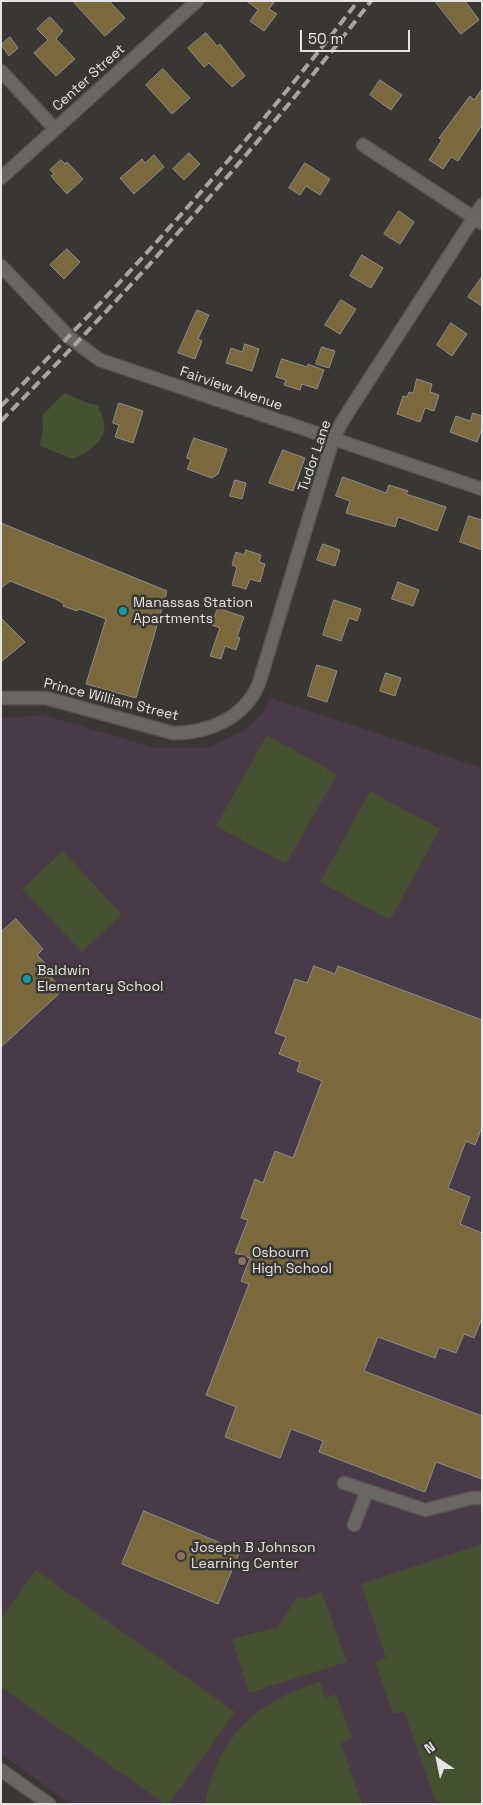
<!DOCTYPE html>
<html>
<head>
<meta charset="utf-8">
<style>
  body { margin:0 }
  #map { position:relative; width:483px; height:1805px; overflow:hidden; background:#393734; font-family:"Space Grotesk",sans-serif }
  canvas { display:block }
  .frame { position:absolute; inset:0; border:2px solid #e5e4e2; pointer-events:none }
  .north { position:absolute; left:413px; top:1735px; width:50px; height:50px; -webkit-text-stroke:4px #393734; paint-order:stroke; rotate:326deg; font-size:14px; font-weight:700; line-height:20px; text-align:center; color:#e5e4e2 }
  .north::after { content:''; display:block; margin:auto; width:18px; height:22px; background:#e5e4e2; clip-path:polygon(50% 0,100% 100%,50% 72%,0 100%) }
  .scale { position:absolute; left:300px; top:30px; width:110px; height:22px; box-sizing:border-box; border:2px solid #e5e4e2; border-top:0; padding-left:6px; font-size:15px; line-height:18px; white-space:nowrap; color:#e5e4e2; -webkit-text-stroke:4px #393734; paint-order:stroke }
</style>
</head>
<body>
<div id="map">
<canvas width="483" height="1805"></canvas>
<div class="frame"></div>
<div class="north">N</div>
<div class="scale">50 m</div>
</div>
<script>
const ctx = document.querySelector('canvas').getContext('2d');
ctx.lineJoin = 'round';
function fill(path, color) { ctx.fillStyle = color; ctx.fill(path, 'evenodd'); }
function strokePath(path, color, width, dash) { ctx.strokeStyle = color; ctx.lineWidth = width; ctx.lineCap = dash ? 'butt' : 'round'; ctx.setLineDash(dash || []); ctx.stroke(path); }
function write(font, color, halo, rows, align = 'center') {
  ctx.font = font + ' "Space Grotesk",sans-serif'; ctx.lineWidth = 5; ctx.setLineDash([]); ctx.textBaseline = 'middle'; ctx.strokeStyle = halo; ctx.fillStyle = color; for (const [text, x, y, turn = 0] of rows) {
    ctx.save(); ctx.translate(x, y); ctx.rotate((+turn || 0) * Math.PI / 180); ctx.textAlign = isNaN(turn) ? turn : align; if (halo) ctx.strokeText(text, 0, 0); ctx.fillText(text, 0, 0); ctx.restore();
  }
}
const education = new Path2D(`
  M270 698 482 768V1804H71L1 1754V718L44 715 155 748H207L245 730 262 714Z`);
const green = new Path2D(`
  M64 393 90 404 97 405C115 434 98 447 73 459L40 446 43 427 42 416Z
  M267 735 337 774 286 864 216 826Z
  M370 791 440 829 390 920 320 882Z
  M63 851 122 915 82 952 22 889Z
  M482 1544V1804H444L435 1800 404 1711 393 1714 375 1662 386 1658 361 1584Z
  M36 1570 235 1712 169 1804H165L1 1687V1618Z
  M322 1592 347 1662 249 1693 232 1639 278 1627 298 1596 304 1599Z
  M320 1682 325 1698 336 1694 352 1738 341 1743 362 1804H205C217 1738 257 1700 320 1682Z`);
const building = new Path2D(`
  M73 1H109L125 18 105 36Z
  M247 1H275L269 9 277 14 264 31 250 21 258 10Z
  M435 1H465L479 20 461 34Z
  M50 17 63 31 56 39 75 59 56 76 34 53 48 40 37 29Z
  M206 33 217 46 220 44 245 76 232 87 209 63 204 67 188 48Z
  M10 37 18 48 9 56 1 45Z
  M163 69 190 98 172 114 146 85Z
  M380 80 402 95 391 110 370 95Z
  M482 89V125L458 161 451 157 443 169 429 160 442 140 439 138 470 96 474 100Z
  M189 153 200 164 184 180 173 169Z
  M154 155 164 167 134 194 120 178 142 159 145 163Z
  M61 160 65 164 67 162 83 179 67 194 51 176 54 174 50 170Z
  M305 163 330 179 320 195 306 186 300 195 289 188Z
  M399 211 414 222 400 244 384 234Z
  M67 249 80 262 64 279 50 265Z
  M362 255 383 268 371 288 350 276Z
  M482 277V306L468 297Z
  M341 300 356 309 340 334 325 325Z
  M197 310 209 315 198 339 202 341 195 359 178 353Z
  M451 323 467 334 452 356 437 345Z
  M245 344 259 349 252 371 226 363 231 348 242 352Z
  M322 347 335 351 329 368 316 364Z
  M282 359 307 367 308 364 324 370 317 389 302 384 300 390 284 385 286 380 276 377Z
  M417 379 432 384 430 392 439 395 434 411 425 408 420 422 397 414 403 396 407 397 409 392 413 393Z
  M119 403 143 411 133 443 115 437 119 425 113 423Z
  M473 413 482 416V428L477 442 450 432 456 416 470 421Z
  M194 438 227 449 218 474 212 478 187 469 191 460 187 458Z
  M283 450 305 458 293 491 269 483Z
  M343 477 386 493 389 485 408 491 406 494 446 507 437 531 398 517 395 527 346 513 350 501 336 496Z
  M235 480 246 483 242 499 230 496Z
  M469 516 482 520V550L460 542Z
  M1 523 167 591 136 698 86 684 106 619 85 611 78 609 77 611 63 606 64 604 58 600 10 581 1 588Z
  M323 544 340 550 335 566 317 560Z
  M246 550 261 555 259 562 265 564 260 582 250 579 246 589 232 585 237 567 232 565 236 552 244 555Z
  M398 582 419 590 413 606 392 599Z
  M334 600 361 609 357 621 349 618 341 641 323 635Z
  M218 608 244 617 237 637 240 638 236 650 225 646 221 659 210 656 220 628 212 625Z
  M1 618 25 642 1 662Z
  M317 665 337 671 327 702 308 696Z
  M386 673 401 678 395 696 380 691Z
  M16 919 43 949 37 955 45 963 41 967 63 990 1 1047V932Z
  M314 966 335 974 338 966 482 1020V1127L475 1145 466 1141 448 1188 470 1197 460 1224 482 1233V1318L474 1338 464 1334 456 1353 439 1347 435 1358 378 1337 364 1371 482 1416V1479L436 1462 425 1492 319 1452 323 1441 291 1429 280 1458 225 1437 236 1407 206 1395 249 1284 241 1281 250 1258 235 1253 248 1220 241 1218 255 1179 263 1183 275 1151 293 1158 322 1081 297 1071 300 1062 279 1054 286 1037 275 1033 295 979 307 983Z
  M144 1511 240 1551 218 1604 122 1564Z`);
const pedestrian = new Path2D(`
  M344 1483 425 1510 472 1498H482
  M354 1525 367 1491`);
const minor = new Path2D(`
  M1 71 55 129
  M363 145 482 223
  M333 439 343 420 482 205`);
const tertiary = new Path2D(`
  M1 698H46L173 733C209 733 245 718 259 683L333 439
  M1 1770 49 1804`);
const secondary = new Path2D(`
  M1 178 197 1
  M1 266 69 337 100 360 482 489`);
const rail = new Path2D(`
  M1 406C128 278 248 144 358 1
  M1 421C132 288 257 149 371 1`);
const markers = [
  [123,611,5,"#0f9aa8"],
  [27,979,5,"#0f9aa8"],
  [242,1261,5,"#8d6e63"],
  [181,1556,5,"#8d6e63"]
];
const streetNames = [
  ["Center Street",89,78,-42],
  ["Fairview Avenue",231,389,19],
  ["Tudor Lane",315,456,-71],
  ["Prince William Street",111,700,14]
];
const poiNames = [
  ["Manassas Station",133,603],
  ["Apartments",133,619],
  ["Baldwin",37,971],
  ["Elementary School",37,987],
  ["Osbourn",252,1253],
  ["High School",252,1269],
  ["Joseph B Johnson",191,1548],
  ["Learning Center",191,1564]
];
fill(education, '#493a47');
fill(green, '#455130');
fill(building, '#79693d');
strokePath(building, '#8f8e8a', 1);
strokePath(pedestrian, '#575653', 15);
strokePath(minor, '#575653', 15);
strokePath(tertiary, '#575653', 15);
strokePath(secondary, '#575653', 15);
strokePath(pedestrian, '#686763', 12);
strokePath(minor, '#686763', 12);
strokePath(tertiary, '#686763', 12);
strokePath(secondary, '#686763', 12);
strokePath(rail, '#a6a5a3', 4, [10, 5]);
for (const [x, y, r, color] of markers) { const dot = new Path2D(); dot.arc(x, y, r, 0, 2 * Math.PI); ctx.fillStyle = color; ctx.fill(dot); strokePath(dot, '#393734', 2); }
write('14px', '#e5e4e2', '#393734', streetNames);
write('14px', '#e5e4e2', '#393734', poiNames, 'left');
</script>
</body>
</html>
